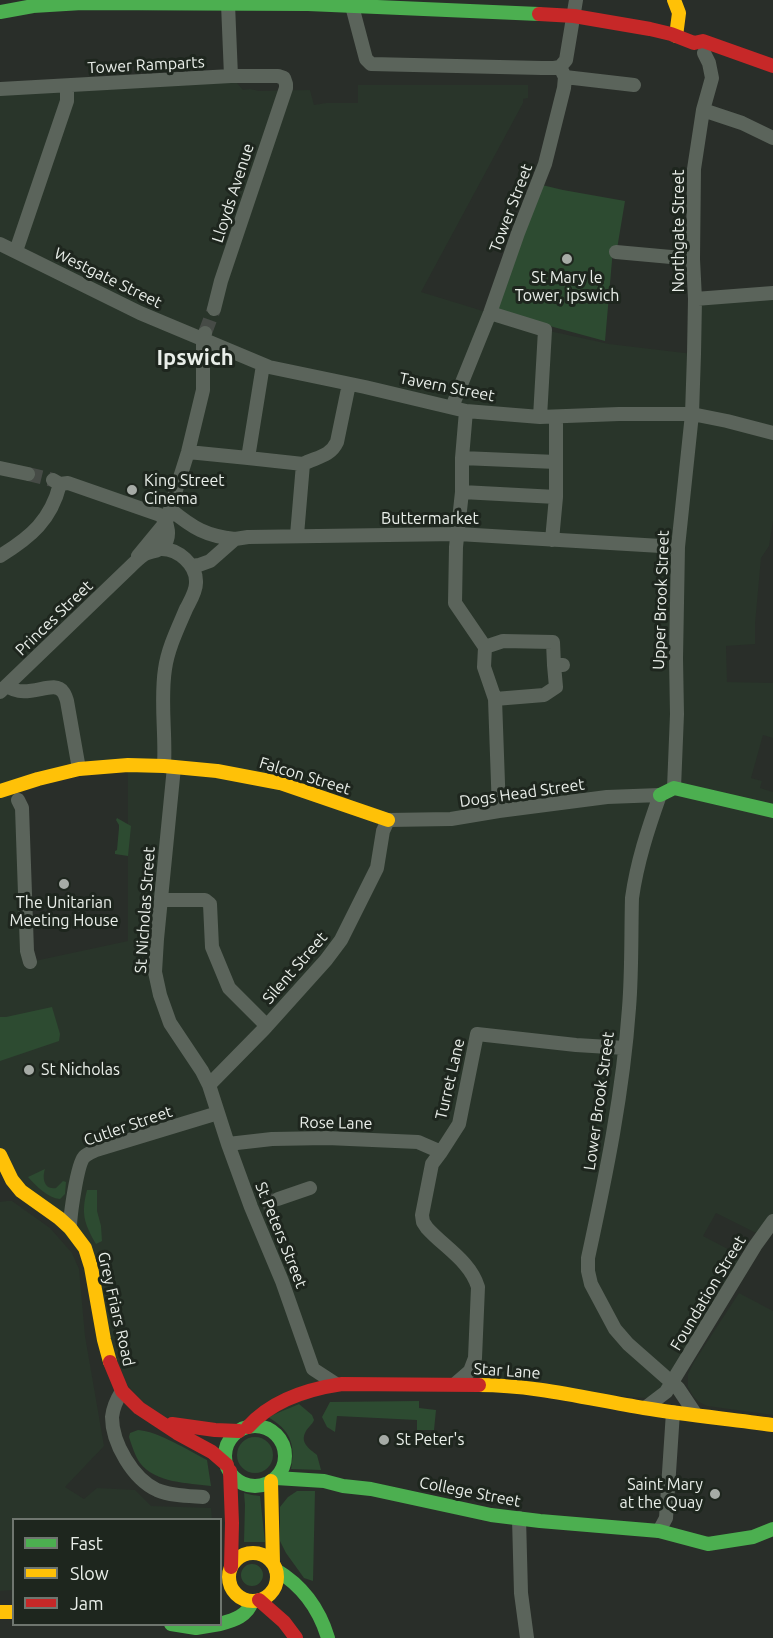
<!DOCTYPE html>
<html>
<head>
<meta charset="utf-8">
<style>
  body { margin:0 }
  #map { position:relative; width:773px; height:1638px; overflow:hidden; background:#292e29; font-family:Ubuntu,sans-serif }
  canvas { display:block }
  .legend { position:absolute; left:12px; top:1518px; width:210px; height:108px; box-sizing:border-box; background:#1e261e; border:2px solid #6f766f; margin:0; padding:8px 10px; list-style:none; font-size:18px; color:#e9eee9 }
  .legend li { display:flex; align-items:center; gap:12px; height:30px }
  .legend b { width:30px; border:2px solid #6f766f }
</style>
</head>
<body>
<div id="map">
<canvas width="773" height="1638"></canvas>
<ul class="legend">
<li><b style="height:8px;background:#4caf50"></b>Fast</li>
<li><b style="height:8px;background:#ffc107"></b>Slow</li>
<li><b style="height:8px;background:#c62828"></b>Jam</li>
</ul>
</div>
<script>
const ctx = document.querySelector('canvas').getContext('2d');
ctx.lineJoin = 'round';
function fill(path, color) { ctx.fillStyle = color; ctx.fill(path, 'evenodd'); }
function strokePath(path, color, width, dash) { ctx.strokeStyle = color; ctx.lineWidth = width; ctx.lineCap = dash ? 'butt' : 'round'; ctx.setLineDash(dash || []); ctx.stroke(path); }
function write(font, color, halo, rows, align = 'center') {
  ctx.font = font + ' Ubuntu,sans-serif'; ctx.lineWidth = 6; ctx.setLineDash([]); ctx.textBaseline = 'middle'; ctx.strokeStyle = halo; ctx.fillStyle = color; for (const [text, x, y, turn = 0] of rows) {
    ctx.save(); ctx.translate(x, y); ctx.rotate((+turn || 0) * Math.PI / 180); ctx.textAlign = isNaN(turn) ? turn : align; if (halo) ctx.strokeText(text, 0, 0); ctx.fillText(text, 0, 0); ctx.restore();
  }
}
const built = new Path2D(`
  M231 76 243 90 250 89 259 91 310 90 314 105 326 103H358V85H528V98L523 99V103L421 292 545 330 609 344 693 354 695 299 773 293V521L769 546 761 558 755 624V644L726 646 727 682 773 683V738L763 735 751 778 762 781 760 788 773 792V1219L762 1236 716 1213 703 1236 745 1258 658 1399 554 1391 333 1388 248 1427 162 1422 111 1368 91 1267 0 1155V89ZM128 765V941L30 962 22 808 13 787Z
  M7 1201H12L50 1228 72 1253 79 1269 85 1336 104 1446 65 1487 84 1499 97 1488 135 1490 151 1506 211 1508 212 1519 14 1520 13 1590 0 1591V1202Z
  M739 1293 773 1311V1415L707 1406 699 1402 693 1396 688 1387V1374L694 1362Z`);
const green = new Path2D(`
  M542 185 563 190 625 201 617 249H613L605 341 546 325 495 308Z
  M117 818 131 826 128 856 115 854V851L117 850 119 828V825L116 820Z
  M52 1007 60 1034 59 1041 0 1061V1017H6Z
  M45 1169C42 1178 44 1190 56 1188L63 1181 66 1182 65 1194 60 1199C48 1198 36 1186 28 1177Z
  M87 1190H97V1211L101 1226 102 1241 96 1244C84 1223 81 1214 87 1190Z
  M419 1401V1408L436 1410 434 1430H417V1420L337 1416 335 1432 327 1427 322 1417 330 1402Z
  M299 1404 312 1415 314 1420C312 1425 309 1426 306 1431 299 1443 310 1449 317 1455L321 1470 291 1469C296 1444 290 1430 268 1417Z
  M138 1430C157 1431 190 1451 207 1460L211 1486C188 1483 155 1483 140 1463 135 1456 132 1446 129 1437L130 1433Z
  M237 1455a18 18 0 1 1 36 0a18 18 0 1 1-36 0Z
  M297 1491H315L313 1581 304 1578 286 1553 280 1541V1507L288 1497Z
  M244 1493 252 1495 260 1496 265 1542H244L245 1505Z
  M241 1575a11 11 0 1 1 22 0a11 11 0 1 1-22 0Z`);
const streetTunnel = new Path2D(`
  M205 333 214 309
  M28 474 53 480
  M262 1204 278 1199`);
const street = new Path2D(`
  M228 4 231 76
  M352 6 366 59 371 64 542 68H554L560 67
  M560 67 566 60 576 0
  M565 77 634 85
  M0 89 231 76H278L284 78 286 84V88L221 281 214 309
  M703 110 742 123 773 138
  M0 244 140 313 269 367 365 387 466 411 540 417 619 414H692L727 421 773 433
  M16 251 67 101V86
  M616 252 693 259
  M695 299 773 293
  M490 313 545 330 540 417
  M263 365 248 458 303 464 297 535
  M452 407 490 313 518 233 545 164 564 88 565 77 560 67
  M466 411 462 458V492L456 547 455 603 485 647 484 667 495 699 499 811
  M188 452 248 458
  M462 458 556 462
  M303 464C316 457 330 457 337 442L349 384
  M0 468 28 474
  M462 492 556 497
  M171 510C193 528 206 536 235 539
  M552 540 556 497V417
  M160 549C178 548 197 565 196 583 196 592 190 601 186 609 178 628 168 648 165 669 160 701 166 734 164 766
  M0 556C31 537 51 520 60 484
  M138 556 166 522 188 452 203 390V340L205 333
  M191 566 199 565 210 561 235 539 248 537 458 534 678 547
  M485 647 503 641 553 642 554 665
  M7 686C27 701 54 678 63 692 65 694 66 698 67 701L79 769
  M0 692 130 567C134 563 139 558 145 554 151 551 159 552 163 546 171 538 169 522 160 515L68 483 60 484 53 480
  M495 699 544 695 556 687 554 665H563
  M174 767 157 939 155 972 160 995 170 1023 202 1071 209 1085 228 1144 251 1207 282 1281 313 1369 336 1384
  M674 788 677 714 676 658 678 547 692 414 694 354 695 299 693 259 694 169 703 110 712 78 709 63 704 53
  M18 800 22 808 27 951 30 962
  M160 900H205L210 904 212 947 229 988 266 1025
  M209 1085 264 1029 326 960 341 940 377 868 383 831 388 820 451 819 499 811 607 797 660 795C648 829 637 862 632 898 631 934 632 972 629 1008 623 1093 606 1175 588 1258V1271L591 1284 615 1329 628 1344 678 1388 696 1415
  M228 1144 272 1139 327 1138 418 1142 441 1152
  M278 1199 310 1188
  M70 1228C70 1216 77 1165 84 1157 87 1154 92 1152 96 1150L218 1113
  M455 1384 470 1371 475 1358 478 1287C470 1261 444 1247 427 1228L423 1222 422 1215 432 1164 441 1152 459 1124 477 1034 576 1045 625 1048
  M122 1391C117 1399 113 1407 112 1417 112 1443 133 1479 157 1490 171 1496 188 1496 203 1497
  M645 1408 666 1392 755 1246 773 1221
  M519 1518 521 1593 527 1638
  M659 1531 666 1518 673 1412`);
const fast = new Path2D(`
  M0 12 33 6 82 3 308 4 539 14
  M660 795 674 788 773 811
  M225 1456a30 30 0 1 1 60 0a30 30 0 1 1-60 0Z
  M276 1478 324 1481 343 1486 371 1489 491 1515 540 1521 659 1531 708 1544 753 1537 773 1529
  M276 1570C303 1586 319 1608 328 1638
  M171 1624 196 1628 220 1624
  M220 1624C234 1620 248 1616 252 1601`);
const slow = new Path2D(`
  M674 0 679 13 676 36
  M0 791 38 779 79 769 128 765 164 766 217 771 280 783 388 820
  M0 1155 12 1180 21 1191 59 1218 70 1228 85 1248 91 1267 104 1340 110 1362
  M479 1385C535 1385 589 1399 644 1408 687 1415 730 1419 773 1425
  M271 1481 273 1563
  M229 1577a24 24 0 1 1 48 0a24 24 0 1 1-48 0Z
  M0 1612H14`);
const jam = new Path2D(`
  M539 14 574 16 650 29 671 34 694 43 703 41 773 66
  M110 1362 122 1391 139 1408 177 1433 212 1452 227 1465
  M172 1424 215 1430 239 1431
  M248 1427C271 1401 308 1389 342 1384L479 1385
  M230 1471 232 1523 231 1567
  M259 1600 284 1622 296 1638`);
const markers = [
  [567,259,6,"#a6aba6"],
  [132,490,6,"#a6aba6"],
  [64,884,6,"#a6aba6"],
  [29,1070,6,"#a6aba6"],
  [384,1440,6,"#a6aba6"],
  [715,1494,6,"#a6aba6"]
];
const streetNames = [
  ["Tower Ramparts",146,65,-3],
  ["Lloyds Avenue",233,193,-72],
  ["Tower Street",511,208,-69],
  ["Northgate Street",679,231,-90],
  ["Westgate Street",108,278,26],
  ["Tavern Street",447,387,11],
  ["Buttermarket",430,519],
  ["Upper Brook Street",661,600,-88],
  ["Princes Street",54,618,-44],
  ["Falcon Street",305,776,17],
  ["Dogs Head Street",522,793,-8],
  ["St Nicholas Street",145,910,-86],
  ["Silent Street",295,968,-49],
  ["Turret Lane",450,1079,-77],
  ["Lower Brook Street",599,1101,-82],
  ["Rose Lane",336,1123,1],
  ["Cutler Street",128,1126,-19],
  ["St Peters Street",281,1235,68],
  ["Foundation Street",708,1293,-59],
  ["Grey Friars Road",116,1309,77],
  ["Star Lane",507,1371,4],
  ["College Street",470,1492,11]
];
const poiNames = [
  ["St Mary le",567,278,"center"],
  ["Tower, ipswich",567,296,"center"],
  ["King Street",144,481],
  ["Cinema",144,499],
  ["The Unitarian",64,903,"center"],
  ["Meeting House",64,921,"center"],
  ["St Nicholas",41,1070],
  ["St Peter's",396,1440],
  ["Saint Mary",703,1485,"right"],
  ["at the Quay",703,1503,"right"]
];
const districtNames = [
  ["Ipswich",195,358]
];
fill(built, '#29352a');
fill(green, '#2d4b31');
strokePath(streetTunnel, '#464b46', 14, [14, 7]);
strokePath(street, '#5b645b', 14);
strokePath(fast, '#4caf50', 14);
strokePath(slow, '#ffc107', 14);
strokePath(jam, '#c62828', 14);
for (const [x, y, r, color] of markers) { const dot = new Path2D(); dot.arc(x, y, r, 0, 2 * Math.PI); ctx.fillStyle = color; ctx.fill(dot); strokePath(dot, '#1e261e', 2); }
write('16px', '#e9eee9', '#1e261e', streetNames);
write('16px', '#e9eee9', '#1e261e', poiNames, 'left');
write('bold 22px', '#e9eee9', '#1e261e', districtNames);
</script>
</body>
</html>
